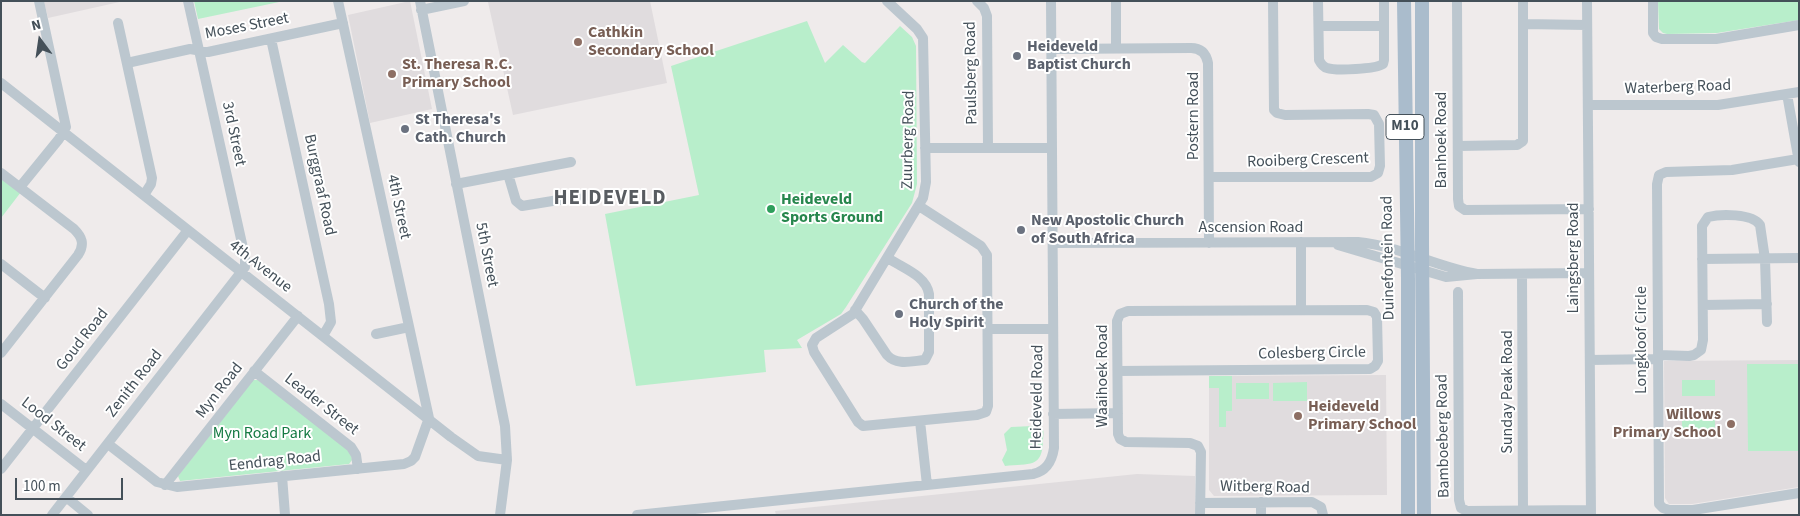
<!DOCTYPE html>
<html>
<head>
<meta charset="utf-8">
<style>
  body { margin:0 }
  #map { position:relative; width:1800px; height:516px; overflow:hidden; background:#efebeb; font-family:"Source Sans 3",sans-serif }
  canvas { display:block }
  .frame { position:absolute; inset:0; border:2px solid #445059; pointer-events:none }
  .north { position:absolute; left:15px; top:15px; width:50px; height:50px; -webkit-text-stroke:4px #fff; paint-order:stroke; rotate:346deg; font-size:14px; font-weight:700; line-height:20px; text-align:center; color:#445059 }
  .north::after { content:''; display:block; margin:auto; width:18px; height:22px; background:#445059; clip-path:polygon(50% 0,100% 100%,50% 72%,0 100%) }
  .scale { position:absolute; left:15px; top:478px; width:108px; height:22px; box-sizing:border-box; border:2px solid #445059; border-top:0; padding-left:6px; font-size:15px; line-height:18px; white-space:nowrap; color:#445059; -webkit-text-stroke:4px #fff; paint-order:stroke }
</style>
</head>
<body>
<div id="map">
<canvas width="1800" height="516"></canvas>
<div class="frame"></div>
<div class="north">N</div>
<div class="scale">100 m</div>
</div>
<script>
const ctx = document.querySelector('canvas').getContext('2d');
ctx.lineJoin = 'round';
function fill(path, color) { ctx.fillStyle = color; ctx.fill(path, 'evenodd'); }
function strokePath(path, color, width, dash) { ctx.strokeStyle = color; ctx.lineWidth = width; ctx.lineCap = dash ? 'butt' : 'round'; ctx.setLineDash(dash || []); ctx.stroke(path); }
function write(font, color, halo, rows, align = 'center') {
  ctx.font = font + ' "Source Sans 3",sans-serif'; ctx.lineWidth = 4; ctx.setLineDash([]); ctx.textBaseline = 'middle'; ctx.strokeStyle = halo; ctx.fillStyle = color; for (const [text, x, y, turn = 0] of rows) {
    ctx.save(); ctx.translate(x, y); ctx.rotate((+turn || 0) * Math.PI / 180); ctx.textAlign = isNaN(turn) ? turn : align; if (halo) ctx.strokeText(text, 0, 0); ctx.fillText(text, 0, 0); ctx.restore();
  }
}
const education = new Path2D(`
  M44 1H124L48 18Z
  M410 1 432 109 370 123 348 15Z
  M650 1 667 83 513 115 488 2Z
  M1799 360V487L1692 504H1669L1665 498 1664 361Z
  M1386 375 1387 495 1214 496 1209 490V376Z
  M1137 474 1195 476V515H776L775 511Z`);
const green = new Path2D(`
  M194 1H284L198 19Z
  M1658 1H1799V20L1717 33 1667 34 1663 33 1659 29Z
  M807 21 825 63 843 45 862 62 865 63 900 26 912 37 916 46 917 184 912 203 846 307 841 314 797 340 802 348 764 350 766 372 636 386 605 214 699 195 671 66Z
  M1 177 21 192 1 218Z
  M1747 364H1799V451H1748Z
  M1209 376H1232V411H1226V427H1219V388H1209Z
  M253 380H258L351 452 352 460 349 464 180 481 178 476Z
  M1682 380H1715V396H1682Z
  M1307 382V401H1273V383Z
  M1236 383H1269V399H1236Z
  M1682 414H1715V430H1682Z
  M1036 424H1039C1044 428 1044 432 1043 439 1043 469 1029 463 1005 466L1002 460 1007 450 1004 434 1011 427 1033 426Z`);
const minor = new Path2D(`
  M420 1 505 426 507 460 500 515
  M887 1 917 29 923 38 926 182 923 198 853 314 816 338 812 345 814 352 858 422 863 426 977 415 986 412 988 406 987 255 981 246 919 206
  M977 1 984 8 987 16 988 148
  M1116 1V48
  M1318 1 1319 60C1321 64 1323 67 1327 68 1336 71 1376 69 1383 64L1384 60V1
  M1457 1 1458 199 1459 206 1465 210 1589 209
  M1587 1 1591 515
  M1653 1V33L1656 37 1662 39H1716L1799 25
  M421 10 464 1
  M118 23 152 178 151 184 144 195
  M1523 24 1587 25
  M1319 26H1384
  M271 39 329 304 331 322 323 336
  M1052 49 1191 48C1200 48 1206 53 1208 63L1209 243
  M127 63 190 49 208 52 343 23
  M1 83 451 437 478 456 507 460
  M1787 94 1799 162
  M1588 105H1718L1799 92
  M1458 146 1517 145 1523 141V1
  M925 148H1052
  M1798 159 1732 170 1666 172 1659 175 1657 184 1659 504 1663 508 1669 510H1693L1799 493
  M1 173 74 229C82 237 85 244 78 255L1 353
  M508 174 516 201 522 206 589 195
  M1209 177H1371L1378 173 1380 166 1379 124 1374 115 1368 114 1285 115 1277 113 1274 110 1273 1
  M456 184 571 162
  M20 187 59 139 66 127 39 1
  M1053 243 1358 242C1400 246 1436 267 1477 274
  M1338 245 1446 277 1477 274 1589 273
  M1702 259 1799 258
  M1 264 45 298
  M1522 274 1523 511
  M1458 292 1459 500 1461 508 1467 511 1591 510
  M1703 305 1767 304
  M855 310 863 319 887 355C897 366 912 361 925 360L929 352V294C926 275 902 268 888 258
  M1301 310V242
  M989 329H1053
  M376 334 409 327
  M1658 355 1689 356 1694 355 1701 350 1703 340 1702 226 1708 217C1720 214 1752 213 1760 225L1765 259 1767 322
  M1590 360 1658 359
  M254 371 351 447 356 455 358 469
  M1118 371 1370 369 1375 366 1378 361 1377 317 1374 312 1367 310 1128 311 1120 314 1117 321 1118 434 1120 439 1126 442 1190 443 1198 446 1201 452 1200 515
  M1 404 86 470
  M1053 414 1118 413
  M920 421 927 485
  M108 444 157 482 177 487 404 464 411 461 415 457 429 418 338 1
  M1 469 188 230
  M282 476 285 515
  M165 485 298 316
  M66 497 88 515
  M1261 502V515
  M1200 503 1312 502 1321 507 1323 515
  M52 515 245 267V257L188 1
  M637 515 1033 474C1047 471 1052 461 1054 448L1051 1`);
const major = new Path2D(`
  M1404 1 1408 279V515
  M1422 1V244L1424 515`);
const markers = [
  [578,42,5,"#8d6e63"],
  [1017,56,5,"#6b7280"],
  [392,74,5,"#8d6e63"],
  [405,129,5,"#6b7280"],
  [771,209,5,"#2e9e5b"],
  [1021,230,5,"#6b7280"],
  [899,314,5,"#6b7280"],
  [1298,416,5,"#8d6e63"],
  [1731,424,5,"#8d6e63"]
];
const shields = [
  [1405,127,38]
];
const shieldNames = [
  ["M10",1405,127]
];
const streetNames = [
  ["Moses Street",247,27,-11],
  ["Paulsberg Road",972,73,-91],
  ["Waterberg Road",1678,88,-2],
  ["Postern Road",1194,116,-90],
  ["3rd Street",233,134,78],
  ["Zuurberg Road",909,140,-89],
  ["Banhoek Road",1442,140,-90],
  ["Rooiberg Crescent",1308,161,-2],
  ["Burggraaf Road",319,185,78],
  ["4th Street",398,207,78],
  ["Ascension Road",1251,228],
  ["5th Street",486,255,79],
  ["Duinefontein Road",1389,258,-91],
  ["Laingsberg Road",1574,258,-90],
  ["4th Avenue",260,267,38],
  ["Goud Road",83,340,-52],
  ["Longkloof Circle",1642,340,-90],
  ["Colesberg Circle",1312,354,-1],
  ["Waaihoek Road",1103,376,-90],
  ["Zenith Road",135,384,-52],
  ["Myn Road",220,391,-52],
  ["Sunday Peak Road",1508,392,-90],
  ["Heideveld Road",1038,397,-89],
  ["Leader Street",321,405,38],
  ["Lood Street",53,425,38],
  ["Bamboeberg Road",1444,436,-91],
  ["Eendrag Road",275,462,-6],
  ["Witberg Road",1265,488,1]
];
const educationNames = [
  ["Cathkin",588,33],
  ["Secondary School",588,51],
  ["St. Theresa R.C.",402,65],
  ["Primary School",402,83],
  ["Heideveld",1308,407],
  ["Primary School",1308,425],
  ["Willows",1721,415,"right"],
  ["Primary School",1721,433,"right"]
];
const worshipNames = [
  ["Heideveld",1027,47],
  ["Baptist Church",1027,65],
  ["St Theresa's",415,120],
  ["Cath. Church",415,138],
  ["New Apostolic Church",1031,221],
  ["of South Africa",1031,239],
  ["Church of the",909,305],
  ["Holy Spirit",909,323]
];
const leisureNames = [
  ["Heideveld",781,200],
  ["Sports Ground",781,218]
];
const parkNames = [
  ["Myn Road Park",262,434]
];
const districtNames = [
  ["HEIDEVELD",610,199]
];
fill(education, '#e0dcde');
fill(green, '#b8eecb');
strokePath(minor, '#bcc7cf', 10);
strokePath(major, '#aabccc', 14);
for (const [x, y, r, color] of markers) { const dot = new Path2D(); dot.arc(x, y, r, 0, 2 * Math.PI); ctx.fillStyle = color; ctx.fill(dot); strokePath(dot, '#fff', 2); }
for (const [x, y, w] of shields) { const box = new Path2D(); box.roundRect(x - w / 2, y - 12.5, w, 25, 4); ctx.fillStyle = '#fff'; ctx.fill(box); strokePath(box, '#445059', 1); }
write('bold 15px', '#445059', null, shieldNames);
write('16px', '#445059', '#fff', streetNames);
write('bold 16px', '#785e54', '#fff', educationNames, 'left');
write('bold 16px', '#5b616d', '#fff', worshipNames, 'left');
write('bold 16px', '#27864d', '#fff', leisureNames, 'left');
write('16px', '#157a43', '#fff', parkNames);
ctx.letterSpacing = '1px';
write('bold 21px', '#585c61', '#fff', districtNames);
ctx.letterSpacing = '0px';
</script>
</body>
</html>
